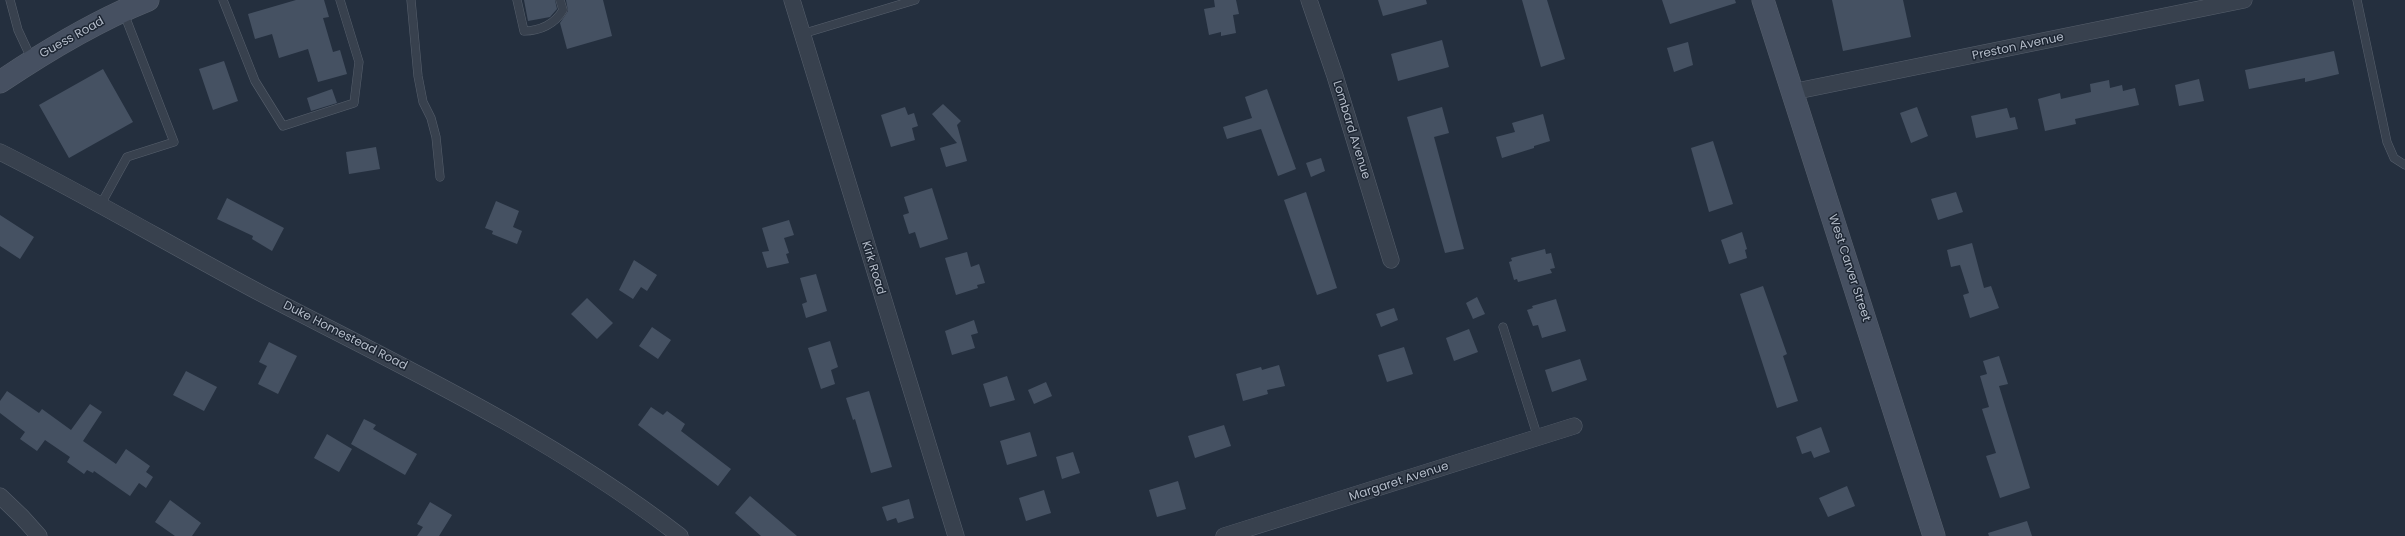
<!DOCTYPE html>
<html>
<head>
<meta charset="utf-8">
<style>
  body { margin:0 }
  canvas { display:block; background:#242f3e }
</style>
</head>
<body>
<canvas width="2405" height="536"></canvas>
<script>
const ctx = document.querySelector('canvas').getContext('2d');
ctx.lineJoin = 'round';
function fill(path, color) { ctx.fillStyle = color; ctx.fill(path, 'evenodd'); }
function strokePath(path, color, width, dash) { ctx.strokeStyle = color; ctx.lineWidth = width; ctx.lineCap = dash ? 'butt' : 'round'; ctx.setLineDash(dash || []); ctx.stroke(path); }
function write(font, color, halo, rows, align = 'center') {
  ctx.font = font + ' Poppins,sans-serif'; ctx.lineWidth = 3; ctx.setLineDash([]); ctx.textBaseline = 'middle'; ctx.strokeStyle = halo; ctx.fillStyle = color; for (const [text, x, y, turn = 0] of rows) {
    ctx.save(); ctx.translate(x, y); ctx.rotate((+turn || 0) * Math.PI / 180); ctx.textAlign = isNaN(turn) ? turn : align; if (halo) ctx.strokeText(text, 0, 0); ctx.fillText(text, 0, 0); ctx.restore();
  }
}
const building = new Path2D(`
  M296 0H324L329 17 323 18 333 52 340 50 347 74 318 82 308 49 279 58 272 34 255 39 248 14Z
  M524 0H555L557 9 550 17 528 21Z
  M566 0H603L612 36 567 49 560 23 568 11Z
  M1214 0H1236L1239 14 1233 15 1236 33 1221 36V32L1209 35 1204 9 1215 7Z
  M1378 0H1426L1427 4 1383 16Z
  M1522 0H1547L1565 59 1541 67Z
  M1662 0H1735L1736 3 1670 24Z
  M1832 0H1903L1911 37 1843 51Z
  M1442 40 1449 67 1398 81 1391 54Z
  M1688 42 1693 65 1674 72 1667 48Z
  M2334 51 2339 74 2305 82V78L2249 89 2245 70Z
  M224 61 238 101 213 110 199 69Z
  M103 69 133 122 69 158 39 105Z
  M2199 79 2204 101 2179 106 2175 85Z
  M2109 80 2110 88 2122 85 2123 91 2135 88 2139 105 2075 119 2076 124 2045 131 2038 99 2060 93 2061 99 2091 92 2090 84Z
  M332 89 337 103 311 111 307 98Z
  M1267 89 1296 169 1278 176 1261 129 1227 139 1223 127 1252 118 1245 97Z
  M943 104 961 121 957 125 967 161 946 167 940 148 957 143 932 114Z
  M905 107 908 115 914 113 918 126 912 128 915 140 891 147 881 115Z
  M1442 107 1449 133 1434 137 1464 249 1445 253 1407 117Z
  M1917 107 1928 136 1911 143 1900 113Z
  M2007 108 2010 118 2015 117 2018 129 1976 138 1971 116Z
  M1543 114 1550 141 1534 146V148L1502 158 1496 137 1515 132 1512 123Z
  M1713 141 1733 204 1709 212 1691 148Z
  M376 147 380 169 349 174 346 152Z
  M1321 158 1325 171 1311 177 1306 163Z
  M932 188 948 239 920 248 915 232 909 234 903 215 909 213 904 197Z
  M1306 192 1337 288 1317 295 1284 200Z
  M1956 192 1963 212 1938 220 1931 199Z
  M227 198 284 228 272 251 252 239 253 236 217 219Z
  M496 201 519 211 513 227 522 231 517 244 492 234 493 231 485 228Z
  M0 215 34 237 20 259 0 246Z
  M789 220 794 235 784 238 789 253 786 254 789 263 767 268 762 252 769 251 762 228Z
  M1742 232 1747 249 1745 250 1747 258 1729 264 1721 240Z
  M1972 243 1984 288 1991 286 1999 308 1970 318 1963 295 1969 293 1960 265 1951 267 1947 250Z
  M1545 249 1546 254 1551 253 1555 268 1550 269 1552 273 1518 282 1517 279 1514 280 1509 262 1512 261 1511 258Z
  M967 252 971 267 979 264 985 283 977 285 978 288 956 295 945 258Z
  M634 260 657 275 647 291 641 287 633 299 619 290Z
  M816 274 827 311 806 318 802 304 807 302 800 278Z
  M1763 286 1787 354 1783 356 1798 401 1777 408 1740 294Z
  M1477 297 1485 314 1473 319 1466 303Z
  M587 298 613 323 597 339 571 314Z
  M1556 299 1566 331 1542 338 1538 325 1533 326 1527 310 1533 308 1532 306Z
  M1394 308 1398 320 1381 327 1376 314Z
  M974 320 978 333 971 335 975 348 952 355 945 331Z
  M652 327 671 340 658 359 639 346Z
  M1469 329 1478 352 1454 361 1446 338Z
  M830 341 838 367 831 370 835 384 821 389 808 348Z
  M269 342 297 356 278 394 258 384 267 366 259 362Z
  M1404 347 1413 374 1387 382 1378 355Z
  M1999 356 2008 384 1999 386 2030 488 2000 498 1986 456 1996 453 1982 409 1989 407 1980 376 1987 374 1983 361Z
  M1580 359 1587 380 1552 392 1545 370Z
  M1279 365 1285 386 1267 390 1268 394 1243 401 1236 374 1261 367 1262 370Z
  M186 371 217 387 204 411 173 395Z
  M1007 376 1015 400 990 407 983 384Z
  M1046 382 1052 396 1034 404 1028 390Z
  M7 391 39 413 42 409 71 430 90 404 102 412 83 441 116 464 126 449 150 466 146 472 153 477 146 488 139 483 130 496 94 471 93 473 87 470 84 474 67 462 70 457 45 440 37 451 20 439 25 432 0 413V401Z
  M869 391 892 467 871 473 855 419 853 420 846 398Z
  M651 407 663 415 667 411 685 424 681 431 731 469 718 486 638 425Z
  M364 419 376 425 373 429 417 454 405 475 351 444Z
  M1224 425 1231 446 1195 458 1188 436Z
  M1821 427 1830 452 1814 458 1811 451 1802 454 1796 437Z
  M1030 432 1037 456 1007 465 1000 441Z
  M327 434 352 449 339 472 314 458Z
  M1073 452 1080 473 1062 479 1056 457Z
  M1178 481 1186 509 1157 517 1149 490Z
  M1847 486 1855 506 1828 517 1819 498Z
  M1044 490 1051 513 1026 521 1019 498Z
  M750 496 797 536H761L735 513Z
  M909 499 914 518 898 523 896 518 887 521 882 507Z
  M170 500 201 523 192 536H175L155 522Z
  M430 502 452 515 439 536H417L423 527 417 524Z
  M2027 521 2032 536H1989L1988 533Z`);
const lane = new Path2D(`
  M10 0 18 30 32 60
  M223 0 255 81 283 126 354 103 359 62 340 0
  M411 0 418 76 423 102 431 118 436 137 440 177
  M517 0 524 31C540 31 555 24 563 10L560 0
  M2357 0 2387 142 2394 158 2405 165
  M802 34 915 0
  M101 204 127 157 174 142 123 11
  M1503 327 1538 438`);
const street = new Path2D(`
  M792 0 956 536
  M1309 0 1335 76 1391 260
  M1792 92 2244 0
  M0 152C90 197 177 249 266 296 408 369 553 438 680 536
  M0 496 22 517 39 536
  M1224 536 1574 426`);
const secondary = new Path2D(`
  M1763 0 1934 536
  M0 82C46 51 96 21 148 0`);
const streetNames = [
  ["Guess Road",72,38,-29],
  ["Preston Avenue",2018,47,-12],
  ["Lombard Avenue",1351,130,73],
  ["Kirk Road",873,268,73],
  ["West Carver Street",1849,268,72],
  ["Duke Homestead Road",345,336,27],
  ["Margaret Avenue",1399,482,-18]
];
fill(building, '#455162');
strokePath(lane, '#565f6c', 9);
strokePath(street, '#565f6c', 17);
strokePath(secondary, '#565f6c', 23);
strokePath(lane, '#38414e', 8);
strokePath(street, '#38414e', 16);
strokePath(secondary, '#465061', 22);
write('12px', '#b4bcc9', '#1d2633', streetNames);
</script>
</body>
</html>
